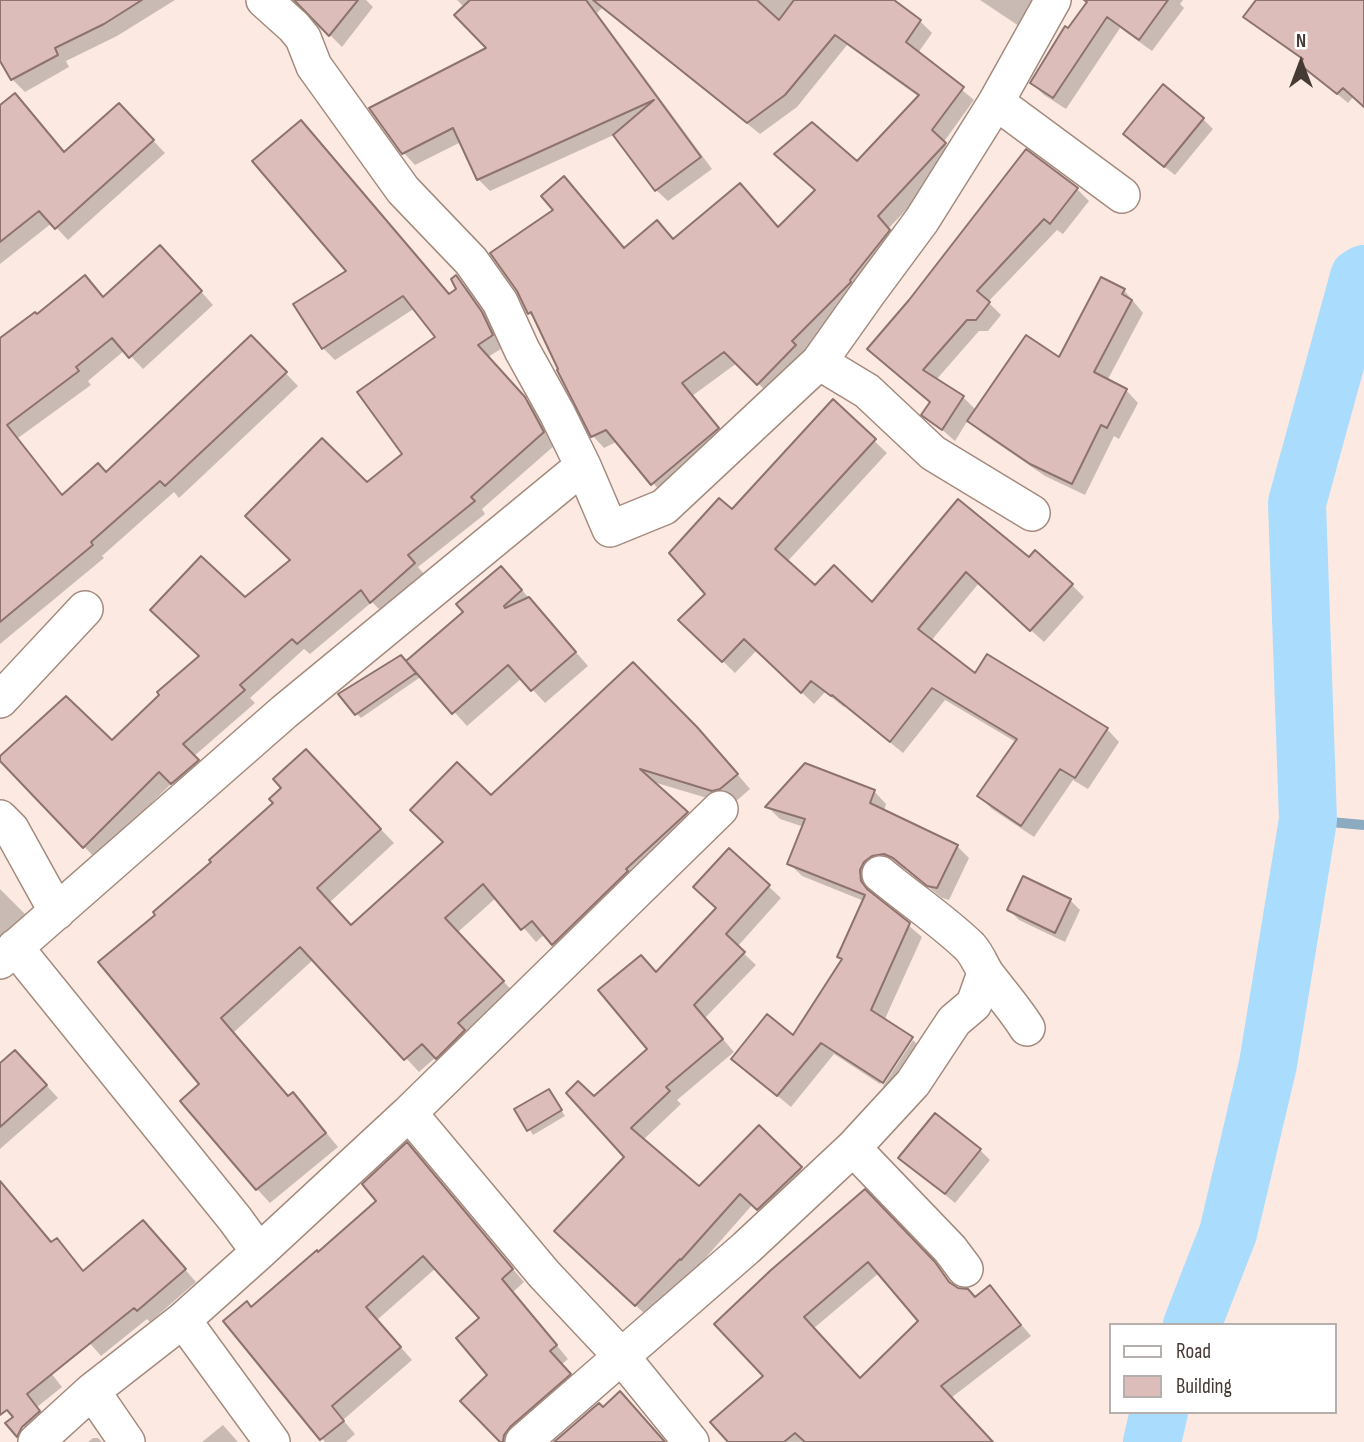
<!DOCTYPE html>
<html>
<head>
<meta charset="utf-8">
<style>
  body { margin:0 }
  #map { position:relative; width:1364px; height:1442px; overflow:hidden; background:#fceae2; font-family:"Sofia Sans Condensed",sans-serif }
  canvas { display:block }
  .legend { position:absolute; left:1109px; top:1323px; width:228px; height:91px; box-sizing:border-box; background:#fff; border:2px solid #b5b0ae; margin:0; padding:9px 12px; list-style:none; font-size:21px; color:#463a35 }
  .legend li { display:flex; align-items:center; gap:14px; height:35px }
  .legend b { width:35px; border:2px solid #b5b0ae }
  .north { position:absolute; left:1266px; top:28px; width:70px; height:70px; -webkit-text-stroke:5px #fff; paint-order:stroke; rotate:0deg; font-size:19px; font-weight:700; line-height:28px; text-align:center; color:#463a35 }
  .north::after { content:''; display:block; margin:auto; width:24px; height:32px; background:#463a35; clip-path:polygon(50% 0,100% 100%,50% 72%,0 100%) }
</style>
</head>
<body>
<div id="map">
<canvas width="1364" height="1442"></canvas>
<ul class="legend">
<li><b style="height:9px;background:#fff"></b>Road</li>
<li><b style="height:19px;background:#ddbdb9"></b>Building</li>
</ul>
<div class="north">N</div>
</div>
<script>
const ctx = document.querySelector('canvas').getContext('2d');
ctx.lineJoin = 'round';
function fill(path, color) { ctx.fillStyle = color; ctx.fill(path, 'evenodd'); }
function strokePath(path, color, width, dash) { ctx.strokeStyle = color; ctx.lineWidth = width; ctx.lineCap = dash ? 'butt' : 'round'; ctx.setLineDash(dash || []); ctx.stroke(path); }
const shadow = new Path2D(`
  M0 0H175L117 36 66 61 69 67 25 92 12 79 0 57Z
  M295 0H366L373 7 342 47Z
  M457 0H891L920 21 932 33 918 53 974 100 943 143 957 156 888 229 900 242 770 395 737 363 692 396 730 440 664 496 618 441 604 448 593 436 538 322 529 313 556 211 576 190 625 249 674 241 779 229 858 164 919 97 847 45 797 107 760 134 602 8 597 13 712 169 668 201 656 190 616 134 490 191 478 179 461 142 415 165 404 153 489 49 464 7Z
  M980 0H1036L1019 26Z
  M1094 0H1183L1180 4 1184 8 1152 51 1120 28 1066 109 1044 95 1032 83Z
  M1258 0H1364V105L1354 96 1348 103 1312 73 1304 61 1256 27 1246 17Z
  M119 105 165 153 68 240 52 223 0 264V108H27L65 153Z
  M1203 119 1213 129 1175 175 1135 144Z
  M1077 189 1089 201 1063 234 1057 230 988 302 1001 315 988 331H979L936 380 963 397 977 411 1059 360 1124 290 1143 313 1107 381 1126 390 1138 403 1119 439 1114 436 1085 495 1045 476 982 433 968 420 955 441 924 414 931 403 881 360Z
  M173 260 213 305 143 369 125 350 88 381 91 385 18 438 63 496 106 474 251 337 298 386 179 498 174 492 102 556 104 558 0 644V340L37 316 85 277 104 298Z
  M348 271 450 295 459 289 456 277 468 289 494 326 504 347 488 357 537 411 555 445 482 509 485 514 418 567 426 576 383 613 372 602 310 654 304 649 250 698 255 703 193 757 209 772 184 795 172 783 95 858 0 758 112 742 201 656 245 600 293 560 367 485 404 455 438 337 415 308 335 360 323 348Z
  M833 402 887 453 787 562 815 587 872 604 959 501 1029 560 1072 585 1084 597 1044 642 979 583 931 641 975 676 1107 729 1119 742 1088 789 1073 780 1034 837 992 809 979 796 1016 742 945 700 903 753 846 706 844 707 825 692 814 704 757 650 735 673 693 632 708 594 732 512Z
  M515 582 588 666 545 703 522 678 467 726 422 676 361 718 357 714 407 663 466 612Z
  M710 742 750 789 734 803 727 804 650 781 700 827 567 957 545 934 536 942 497 897 458 932 516 995 451 1071 436 1057 419 1072 314 959 233 1033 289 1098 293 1095 306 1108 338 1147 270 1203 257 1189 201 1085 158 915 319 765 394 843 329 903 351 927 491 798Z
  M874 791 886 804 884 811 957 846 969 858 949 900 942 898 907 870 898 866 872 883 873 895 922 937 884 1021 912 1039H910L880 1084 834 1054 791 1107 733 1059 793 1037 843 961 839 956 864 901 802 876 790 864 804 827 780 819 768 807Z
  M729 850 781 898 737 947 756 965 705 1018 734 1052 677 1100 681 1104 643 1140 699 1188 759 1128 812 1180 770 1221 753 1204 694 1271 648 1317 569 1242 626 1157 594 1098 649 1049 657 974 718 909Z
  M0 889 28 917 0 944Z
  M1070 900 1080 910 1065 942 1019 920 1009 910Z
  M913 1040 924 1051 896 1094 883 1086Z
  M27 1064 58 1098 0 1149V1065Z
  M549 1091 565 1116 533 1135 517 1110Z
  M407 1145 524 1282 513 1292 568 1359 561 1365 582 1387 520 1442H502L482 1318 436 1268 377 1320 412 1360 343 1420 355 1434 346 1442H325L225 1321 252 1309 318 1255 378 1201Z
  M980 1150 990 1160 955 1203 901 1158Z
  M0 1181 52 1244 56 1240 85 1272 154 1234 196 1282 150 1322 147 1319 101 1356 73 1324 36 1354 62 1387 37 1407 51 1424 35 1439 0 1399Z
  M865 1192 945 1275 954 1287 976 1299 990 1288 1031 1336 951 1398 991 1442H730ZM879 1273 921 1321 861 1380 813 1329Z
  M223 1425 238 1442H202Z
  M93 1438H98L102 1442H88Z`);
const stream = new Path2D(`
  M1308 820 1364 825`);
const river = new Path2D(`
  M1192 1325 1228 1233 1268 1064 1308 820 1297 503 1359 277 1364 274
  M1152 1442 1159 1412`);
const building = new Path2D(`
  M0 0H142L104 24 55 48 58 55 11 80 0 61Z
  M294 0H358L329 36Z
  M470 0H586L701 157 655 191 613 135 654 100 477 180 453 128 402 154 369 108 486 48 454 15Z
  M593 0H757L779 20 794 0H894L921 20 906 42 964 87 932 130 946 143 878 216 890 230 850 280 851 282 792 341 796 345 757 385 724 352 682 383 719 428 651 485 606 430 591 437 557 370 558 369 531 312 528 314 517 291 490 253 553 210 541 196 564 176 624 248 657 220 673 239 740 183 778 227 815 190 774 154 812 122 857 161 919 95 835 35 785 95 747 123Z
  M1084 0H1168L1139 40 1107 17 1053 98 1030 83 1065 26 1068 28 1087 2Z
  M1256 0H1364V107L1343 88 1337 94 1299 64 1303 59 1243 17Z
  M1163 84 1204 118 1164 167 1123 134Z
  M15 93 64 152 119 103 154 140 55 229 39 211 0 242V105Z
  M301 120 449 294 456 289 451 279 456 275 482 312 493 335 478 345 525 397 544 432 471 497 475 501 408 555 415 563 370 603 361 590 297 644 292 639 240 685 245 690 183 744 199 760 171 784 159 772 83 848 0 761V756L66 696 112 740 159 695 157 692 199 656 150 610 201 556 245 597 290 560 245 516 322 438 367 482 402 454 357 392 435 337 403 296 322 349 293 304 346 271 252 161Z
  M1026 149 1078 188 1050 224 1044 219 977 291 990 302 976 320H967L923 370 964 396 942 430 921 415 930 402 867 349 909 300Z
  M160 245 202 291 129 358 112 338 76 367 79 371 7 425 62 495 98 463 106 472 251 335 287 372 165 486 160 481 91 542 93 545 0 622V338L35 312 37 314 85 275 103 297Z
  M1101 277 1125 289 1122 294 1132 300 1094 372 1127 389 1107 428 1101 425 1072 484 1030 464 967 421 1026 335 1059 357Z
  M833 399 876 439 775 549 815 585 834 565 872 602 958 499 1029 557 1035 550 1073 584 1030 631 966 572 918 629 975 673 987 654 1108 728 1075 778 1060 769 1021 826 977 796 1017 739 932 688 890 742 832 695 831 696 811 681 801 693 744 639 722 662 678 620 705 594 669 553 719 498 732 509Z
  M501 566 522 590 504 606 505 608 529 597 576 652 531 691 508 665 452 714 406 661 463 612 456 604Z
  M401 655 416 673 355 715 338 694Z
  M633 662 697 727 738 774 720 789 712 791 640 769 688 812 626 869 628 871 552 945 532 921 521 930 483 884 445 918 504 981 458 1023 465 1030 436 1059 422 1044 404 1060 300 947 221 1018 288 1096 293 1092 326 1133 256 1190 180 1101 199 1084 98 962 155 915 153 912 211 862 209 860 273 803 269 799 281 788 273 779 306 749 381 829 317 888 351 925 443 842 410 810 457 762 491 795Z
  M805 763 875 790 870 803 958 845 937 888 927 886 893 858 884 854 872 856 864 862 860 870 861 881 867 889 910 923 871 1010 913 1037 883 1083 821 1043 777 1096 731 1059 767 1014 793 1035 842 959 837 957 865 895 787 864 805 819 765 807Z
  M729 848 770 885 726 934 745 952 694 1005 723 1039 666 1087 670 1091 631 1128 699 1186 759 1125 802 1167 757 1210 740 1194 681 1260 680 1259 635 1306 554 1231 624 1157 566 1093 578 1081 594 1096 647 1049 598 990 641 955 656 972 716 908 693 887Z
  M1023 876 1071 899 1055 933 1007 910Z
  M15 1050 47 1085 0 1127V1063Z
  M549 1089 562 1110 527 1131 514 1109Z
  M935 1113 981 1149 945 1194 898 1158Z
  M407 1142 513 1269 502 1279 557 1345 550 1351 571 1374 510 1427 504 1435 503 1442H500L460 1401 487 1375 456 1338 479 1318 423 1256 366 1307 401 1347 332 1406 344 1421 320 1440 223 1321 247 1301 251 1307 317 1250 318 1252 376 1201 362 1184Z
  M0 1181 51 1242 57 1238 83 1271 143 1220 186 1269 137 1311 134 1308 27 1394 40 1411 22 1427 17 1437 5 1423 13 1417 7 1410 0 1415Z
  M865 1189 935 1262 949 1282 958 1288 968 1289 975 1297 990 1285 1021 1325 941 1386 993 1442H805L795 1433 784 1442H728L710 1422 763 1376 714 1324 771 1270ZM868 1262 918 1321 860 1378 804 1317Z
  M620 1391 665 1442H554L599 1403 603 1407Z`);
const minor = new Path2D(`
  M264 0 294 27 303 38 314 66 403 190 471 261 500 302 522 350 557 413 583 466
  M996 102 1122 195
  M819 362 867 391 933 453 1032 513
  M0 700 85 609
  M0 818 11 829 57 912
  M880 874C910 899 942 920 970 947 978 956 981 966 987 975 1001 993 1015 1009 1027 1028
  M15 947 235 1219 259 1252
  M0 961 284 712 583 466 610 529 664 507 819 362 868 293 922 220 996 102 1053 0
  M409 1113 544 1274 622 1357 691 1442
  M853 1148 950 1249 965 1269
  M183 1320 272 1442
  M92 1391 127 1442
  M36 1442 92 1391 183 1320 259 1252 409 1113 720 809
  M523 1442 746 1248 853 1148 913 1083 954 1021 974 1004 985 973`);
fill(shadow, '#0003');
strokePath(stream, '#8cabc1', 10);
strokePath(river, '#aadcfd', 58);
fill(building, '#ddbdb9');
strokePath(building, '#8e726e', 2);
strokePath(minor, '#a58a7e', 38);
strokePath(minor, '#fff', 35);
</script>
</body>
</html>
